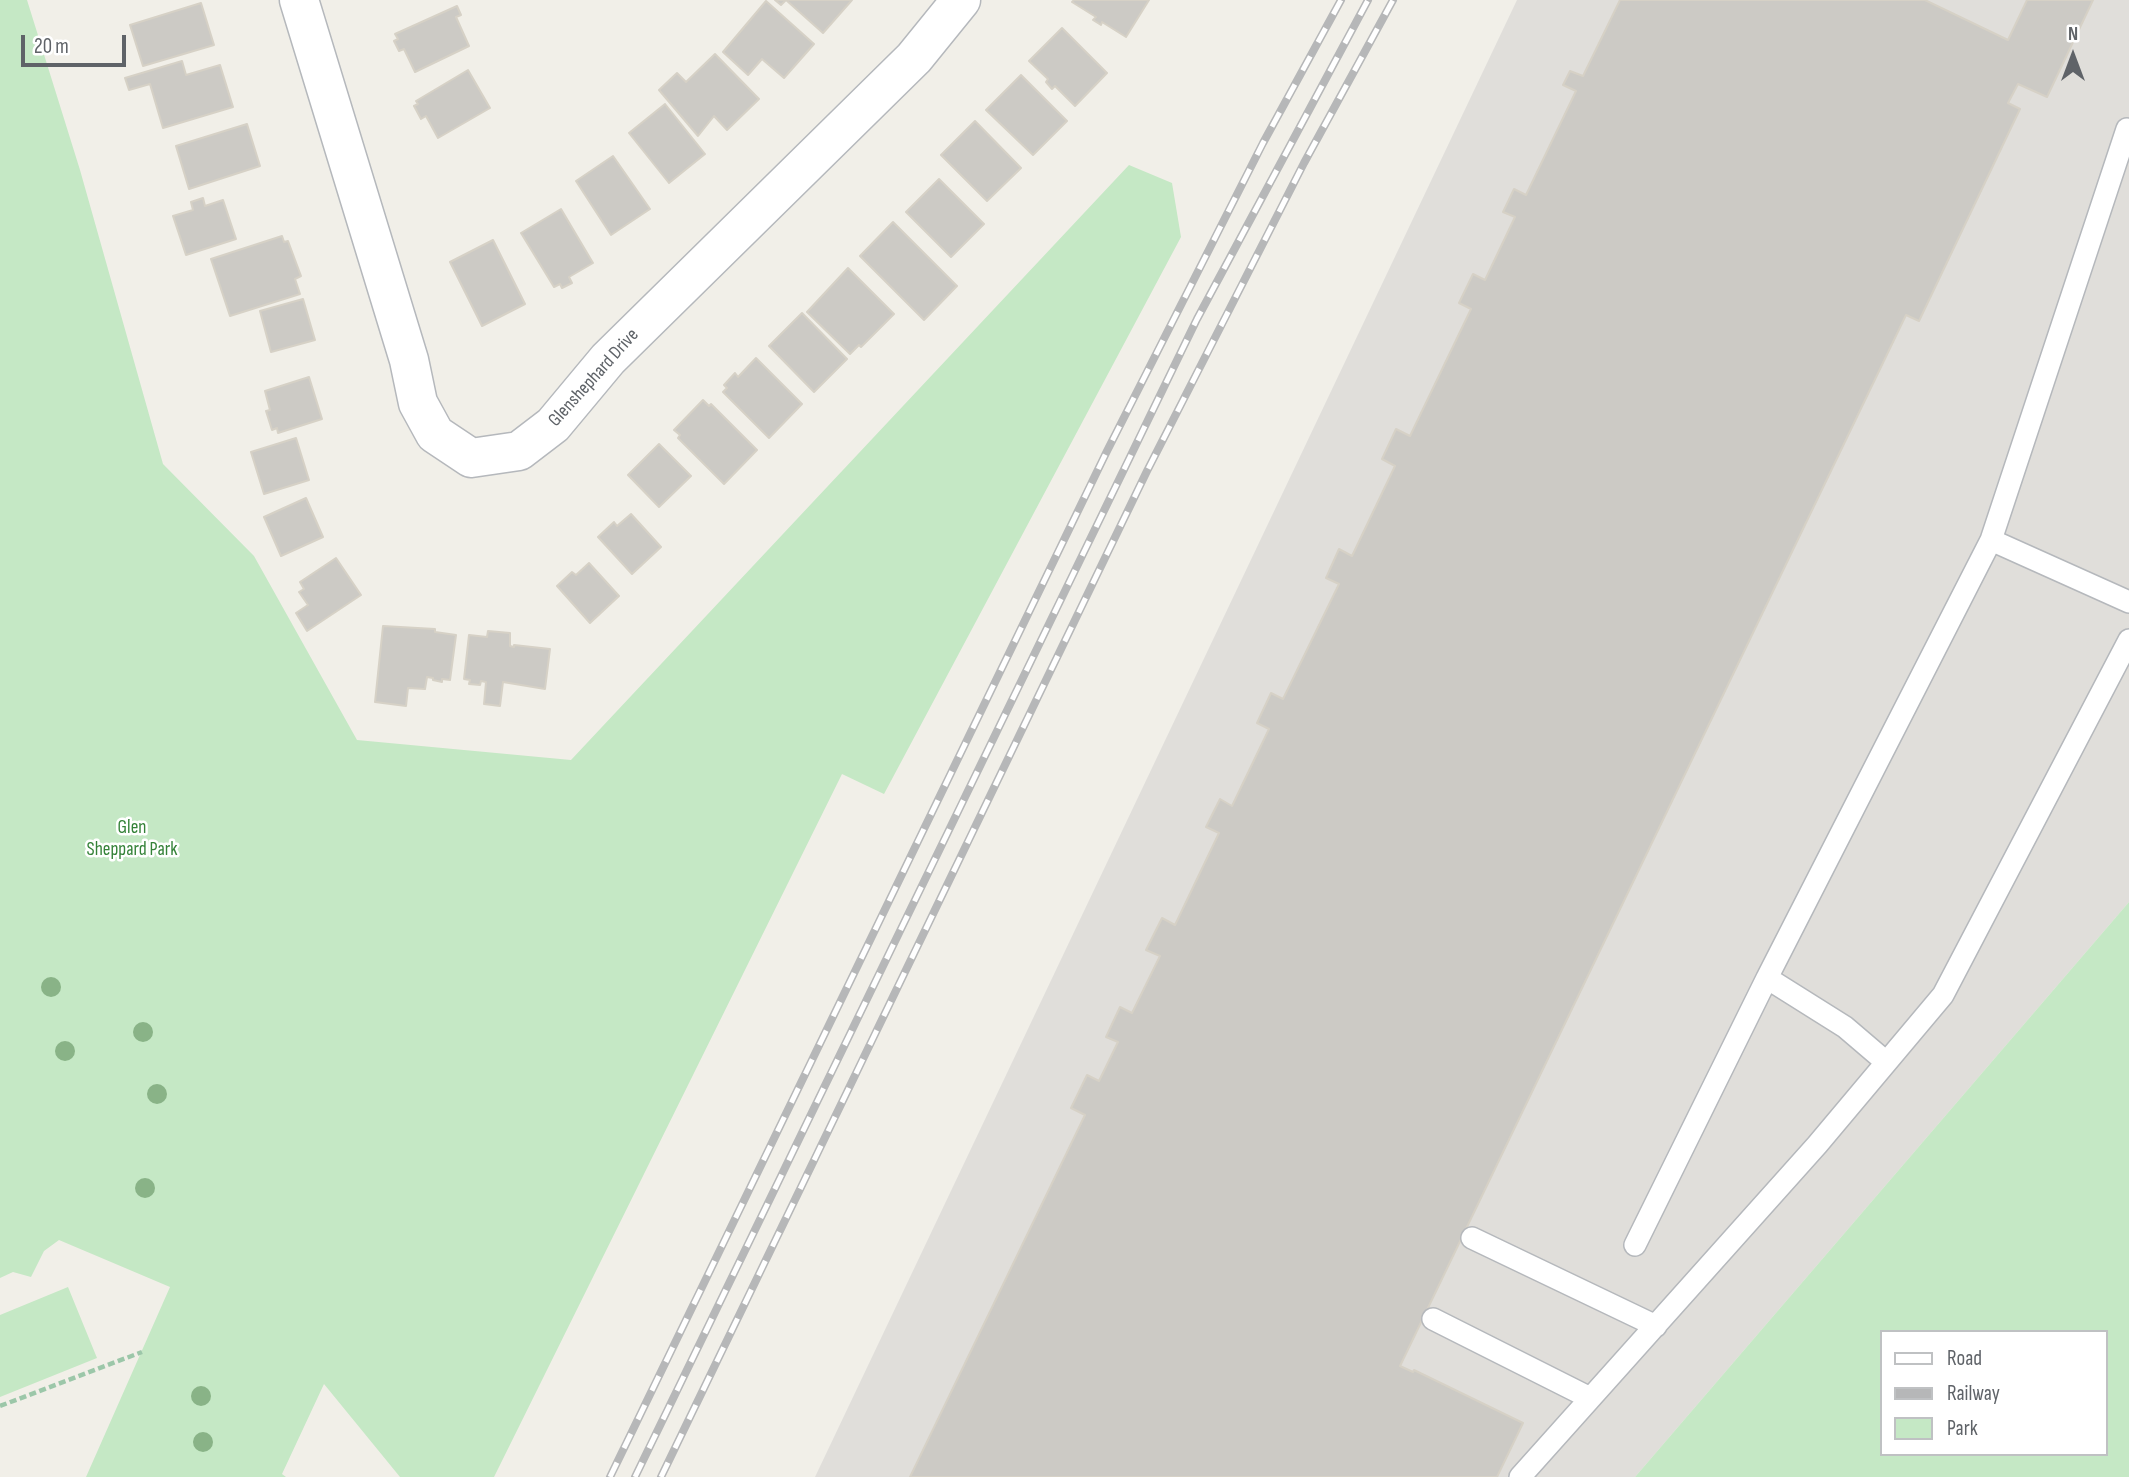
<!DOCTYPE html>
<html>
<head>
<meta charset="utf-8">
<style>
  body { margin:0 }
  #map { position:relative; width:2129px; height:1477px; overflow:hidden; background:#f1efe8; font-family:"Sofia Sans Condensed",sans-serif }
  canvas { display:block }
  .legend { position:absolute; left:1880px; top:1330px; width:228px; height:126px; box-sizing:border-box; background:#fff; border:2px solid #bfc1c3; margin:0; padding:9px 12px; list-style:none; font-size:21px; color:#5f6368 }
  .legend li { display:flex; align-items:center; gap:14px; height:35px }
  .legend b { width:35px; border:2px solid #bfc1c3 }
  .north { position:absolute; left:2038px; top:21px; width:70px; height:70px; -webkit-text-stroke:5px #fff; paint-order:stroke; rotate:0deg; font-size:19px; font-weight:700; line-height:28px; text-align:center; color:#5f6368 }
  .north::after { content:''; display:block; margin:auto; width:24px; height:32px; background:#5f6368; clip-path:polygon(50% 0,100% 100%,50% 72%,0 100%) }
  .scale { position:absolute; left:21px; top:35px; width:105px; height:32px; box-sizing:border-box; border:4px solid #5f6368; border-top:0; padding-left:9px; font-size:21px; line-height:24px; white-space:nowrap; color:#5f6368; -webkit-text-stroke:5px #fff; paint-order:stroke }
</style>
</head>
<body>
<div id="map">
<canvas width="2129" height="1477"></canvas>
<ul class="legend">
<li><b style="height:9px;background:#fff"></b>Road</li>
<li><b style="height:9px;background:#b6b7b8"></b>Railway</li>
<li><b style="height:19px;background:#c5e8c5"></b>Park</li>
</ul>
<div class="north">N</div>
<div class="scale">20 m</div>
</div>
<script>
const ctx = document.querySelector('canvas').getContext('2d');
ctx.lineJoin = 'round';
function fill(path, color) { ctx.fillStyle = color; ctx.fill(path, 'evenodd'); }
function strokePath(path, color, width, dash) { ctx.strokeStyle = color; ctx.lineWidth = width; ctx.lineCap = dash ? 'butt' : 'round'; ctx.setLineDash(dash || []); ctx.stroke(path); }
function write(font, color, halo, rows, align = 'center') {
  ctx.font = font + ' "Sofia Sans Condensed",sans-serif'; ctx.lineWidth = 5; ctx.setLineDash([]); ctx.textBaseline = 'middle'; ctx.strokeStyle = halo; ctx.fillStyle = color; for (const [text, x, y, turn = 0] of rows) {
    ctx.save(); ctx.translate(x, y); ctx.rotate((+turn || 0) * Math.PI / 180); ctx.textAlign = isNaN(turn) ? turn : align; if (halo) ctx.strokeText(text, 0, 0); ctx.fillText(text, 0, 0); ctx.restore();
  }
}
const industrial = new Path2D(`
  M1517 0H2129V902L1635 1477H815Z`);
const green = new Path2D(`
  M0 0H27L80 170 163 464 254 556 357 740 571 760 1129 165 1172 183 1181 237 884 794 842 774 494 1477H400L324 1384 282 1474 286 1477H86L170 1287 59 1240 44 1251 31 1277 13 1272 0 1278Z
  M2129 902V1477H1635ZM1882 1332H2106V1454H1882Z
  M68 1287 97 1358 0 1397V1315Z`);
const building = new Path2D(`
  M775 0H852L823 33 786 0 781 5Z
  M1074 0H1149L1126 37 1102 22 1101 25 1093 20 1096 17 1072 2Z
  M1620 0H1925L2008 40 2027 0H2093L2047 97 2018 84 2008 103 2020 109 1919 321 1906 315 1400 1366 1413 1372 1414 1370 1523 1423 1497 1477H910L1085 1115 1071 1108 1087 1075 1099 1081 1118 1042 1106 1037 1120 1007 1132 1013 1160 956 1146 950 1162 918 1175 925 1219 833 1206 827 1220 799 1232 806 1269 729 1257 723 1271 693 1283 699 1339 584 1326 578 1339 549 1352 556 1395 466 1382 459 1396 429 1410 436 1471 309 1459 303 1473 274 1485 280 1515 217 1503 212 1514 189 1526 195 1576 91 1563 85 1570 71 1583 76Z
  M766 1 814 44 784 78 762 59 748 75 723 52Z
  M201 3 214 45 143 66 130 25Z
  M457 6 461 15 456 17 469 46 415 72 404 49 399 51 394 41 398 39 395 34Z
  M1062 28 1107 73 1075 106 1055 86 1052 89 1046 82 1048 79 1029 61Z
  M715 54 759 99 727 130 714 116 698 136 659 90 677 73 686 82Z
  M182 61 186 75 220 65 233 107 163 128 150 84 129 90 125 78Z
  M468 70 490 108 438 138 426 116 421 119 414 106 418 104 416 101Z
  M1021 75 1067 121 1033 155 986 110Z
  M665 104 705 154 669 183 629 133Z
  M975 121 1021 168 987 201 941 155Z
  M247 124 260 166 189 189 176 146Z
  M613 156 650 209 611 235 576 181Z
  M939 179 984 224 951 257 906 212Z
  M203 198 205 206 223 200 236 239 186 255 173 216 193 210 191 202Z
  M561 209 593 263 569 277 572 283 562 288 560 284 554 287 521 233Z
  M893 222 957 286 924 320 860 256Z
  M282 236 284 242 288 241 301 276 295 279 300 294 230 316 211 259Z
  M493 240 525 304 482 326 450 262Z
  M848 268 894 314 861 347 859 345 850 354 807 312Z
  M303 299 315 340 271 352 260 311Z
  M802 313 847 359 814 392 769 346Z
  M756 358 802 404 769 438 723 392 727 388 724 385 735 373 738 377Z
  M309 377 322 419 278 433 277 428 272 430 266 411 270 410 265 391Z
  M703 400 709 406 711 404 757 450 724 484 678 438 680 435 674 430Z
  M296 438 309 480 264 494 251 452Z
  M659 444 691 476 659 507 628 475Z
  M306 498 323 537 281 556 264 517Z
  M631 514 661 547 632 574 598 537 614 522 617 526Z
  M336 558 361 595 307 631 296 613 308 605 299 592 304 589 300 582Z
  M589 563 619 596 590 623 557 586 572 572 576 575Z
  M383 626 435 629V632L456 635 450 680 442 679V682L433 680V678L427 677 425 689 408 688 406 706 375 702Z
  M488 631 510 633V646L514 647V645L550 649 545 689 503 682 500 706 484 704 486 682 481 681 480 685 469 684 470 680 464 679 469 635 487 637Z`);
const path = new Path2D(`
  M0 1406 142 1352`);
const service = new Path2D(`
  M1991 540 2129 602
  M1767 978 1991 540 2127 129
  M1472 1238 1656 1326
  M1635 1245 1767 978 1845 1027 1886 1062
  M1433 1319 1590 1398
  M1520 1477 1817 1145 1943 995 2129 640`);
const minor = new Path2D(`
  M299 0 409 360 418 403 435 434 471 458 519 451 553 425 608 359 914 58 961 0`);
const rail = new Path2D(`
  M610 1477 1107 451 1263 143 1341 0
  M635 1477 1197 319 1368 0
  M661 1477 1147 471 1304 163 1393 0`);
const trees = [
  [51,987],
  [143,1032],
  [65,1051],
  [157,1094],
  [145,1188],
  [201,1396],
  [203,1442]
];
const streetNames = [
  ["Glenshephard Drive",594,378,-48]
];
const parkNames = [
  ["Glen",132,828],
  ["Sheppard Park",132,850]
];
fill(industrial, '#e0deda');
fill(green, '#c5e8c5');
fill(building, '#cccac5');
strokePath(building, '#d6d1c6', 2);
strokePath(service, '#b5b8bc', 24);
strokePath(minor, '#b5b8bc', 41);
strokePath(path, '#9cc7a9', 4.5, [7, 3.5]);
strokePath(service, '#fff', 21);
strokePath(minor, '#fff', 38);
strokePath(rail, '#b6b7b8', 8);
strokePath(rail, '#fff', 5, [16]);
ctx.fillStyle = '#89b387';
for (const [x, y] of trees) { ctx.beginPath(); ctx.arc(x, y, 10, 0, 2 * Math.PI); ctx.fill(); }
write('19px', '#5f6368', '#fff', streetNames);
write('19px', '#348238', '#fff', parkNames);
</script>
</body>
</html>
